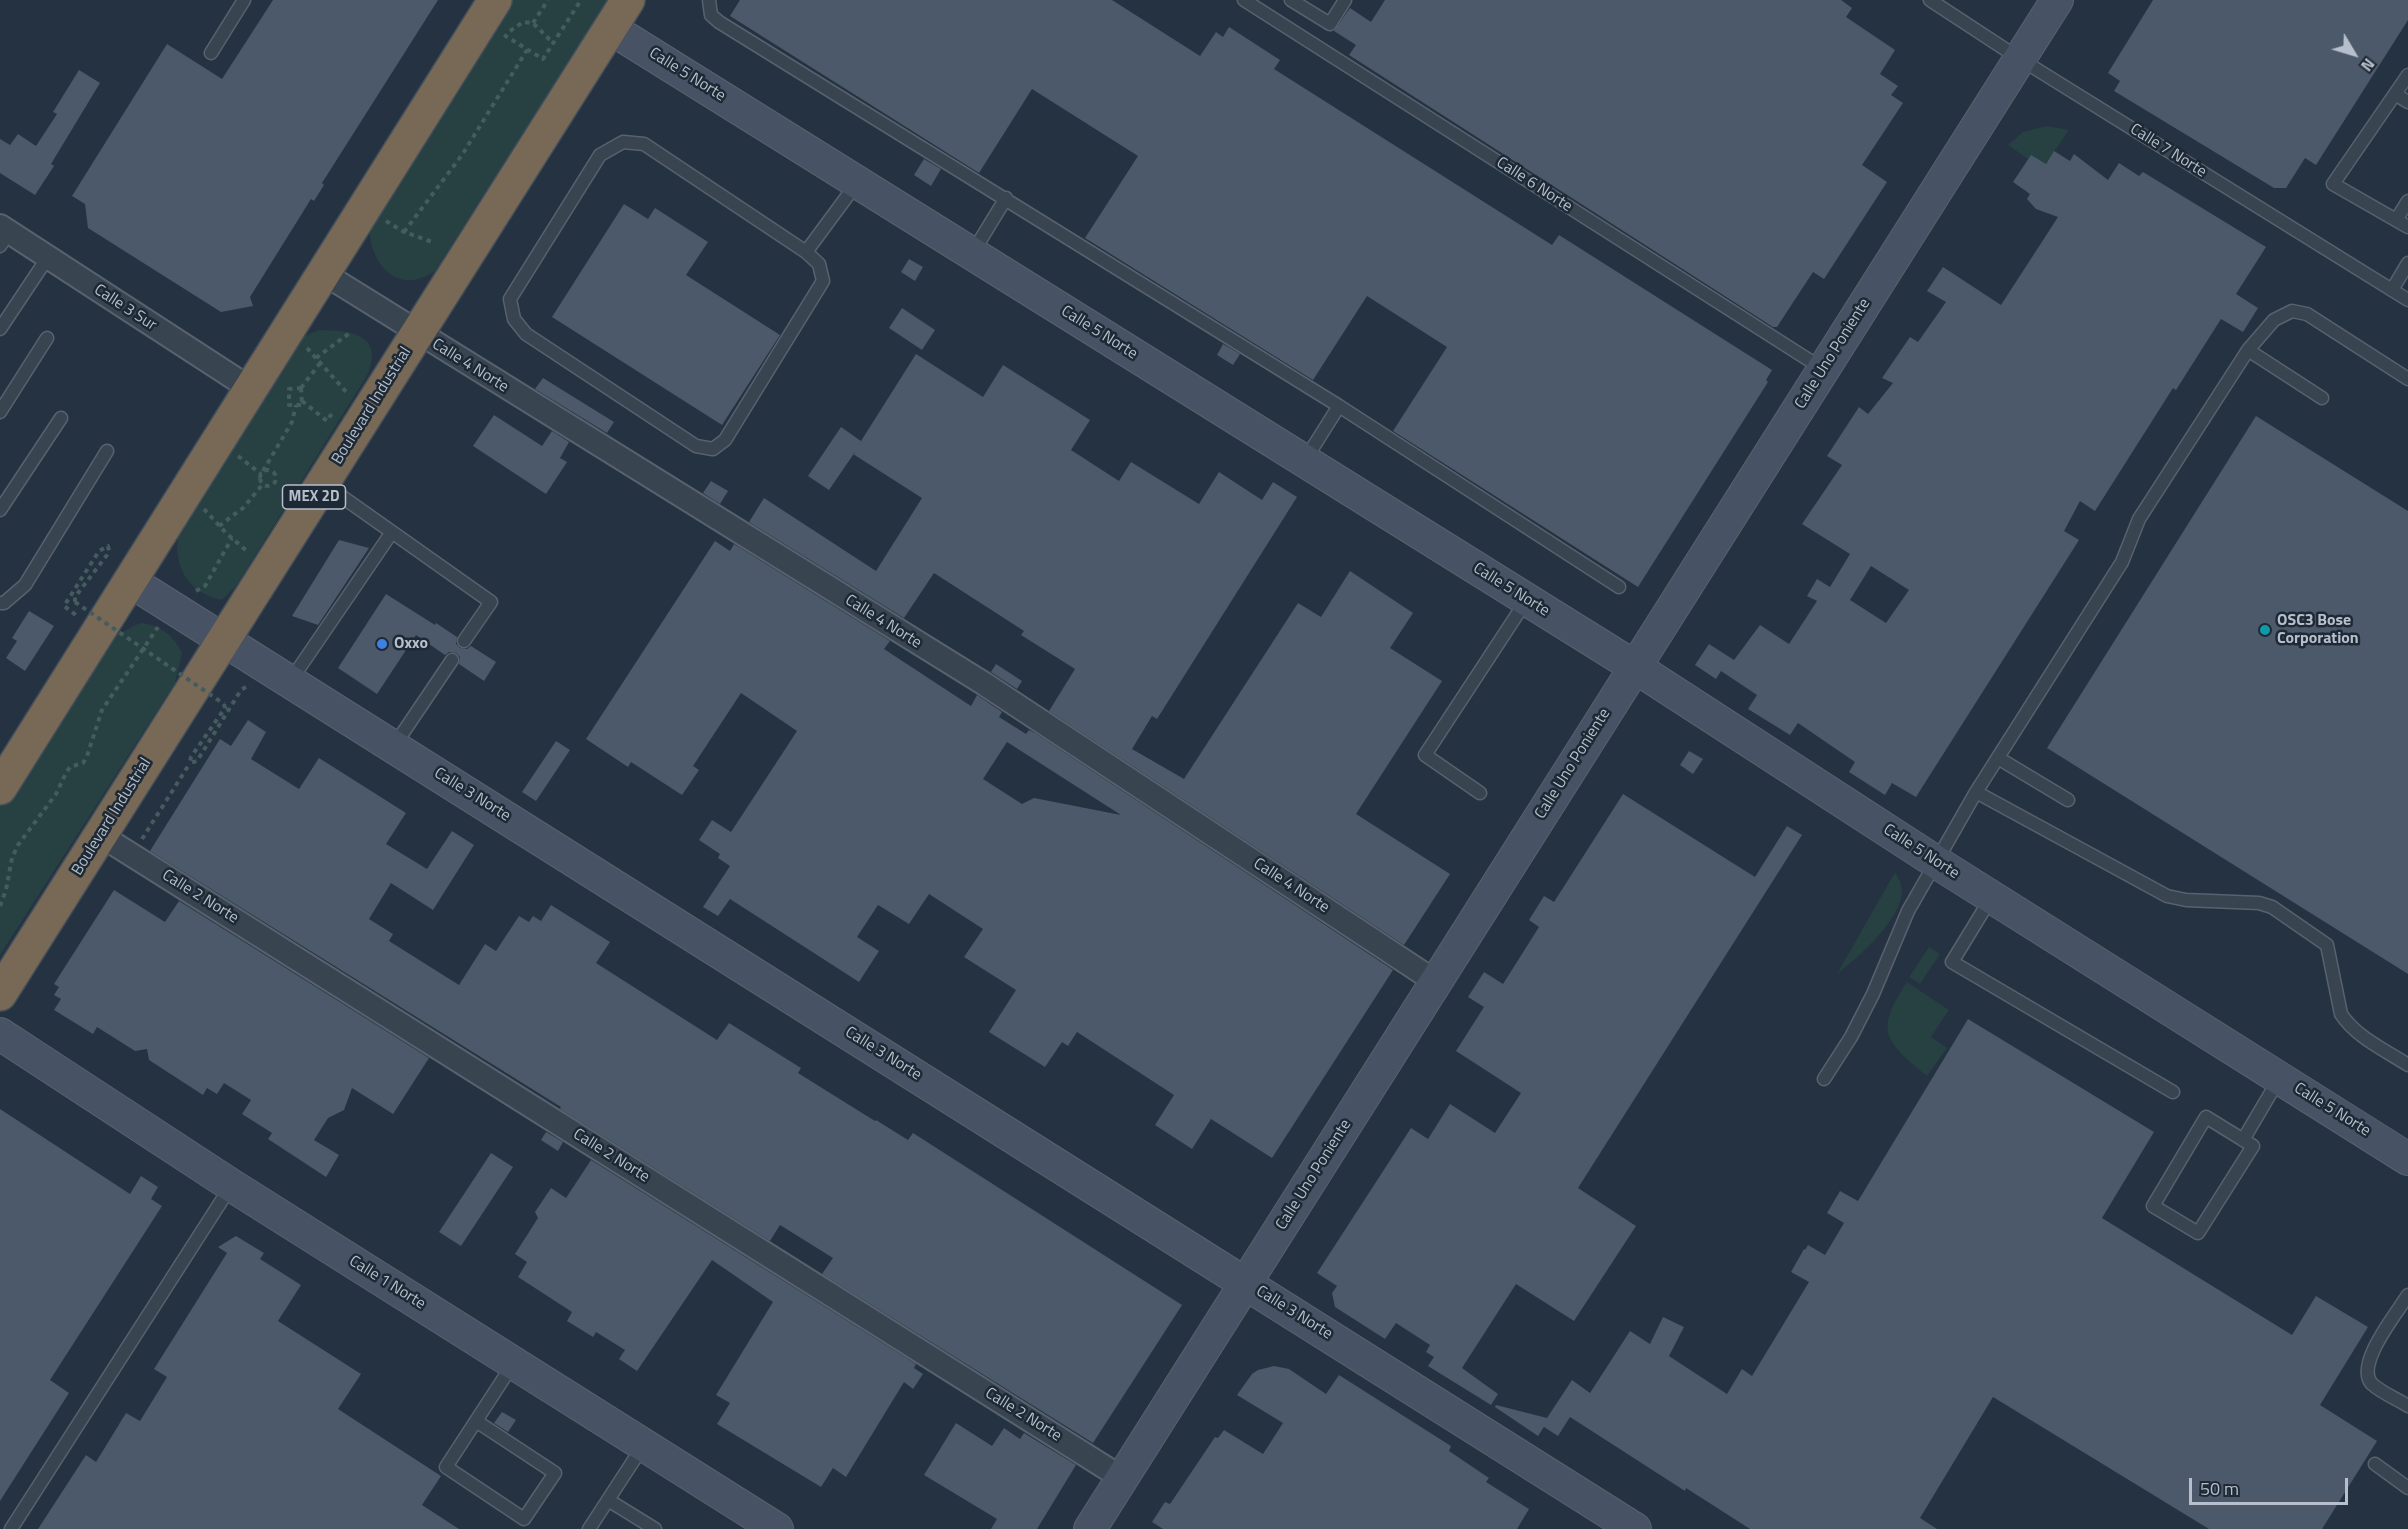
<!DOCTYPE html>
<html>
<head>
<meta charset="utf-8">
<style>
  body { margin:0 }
  #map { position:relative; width:2408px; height:1529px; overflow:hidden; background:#253241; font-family:"Titillium Web",sans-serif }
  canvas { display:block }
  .north { position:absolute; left:2324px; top:24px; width:60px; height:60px; -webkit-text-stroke:4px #1e2936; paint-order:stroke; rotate:128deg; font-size:16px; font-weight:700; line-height:24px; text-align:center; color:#b6bfcb }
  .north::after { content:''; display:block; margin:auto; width:21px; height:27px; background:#b6bfcb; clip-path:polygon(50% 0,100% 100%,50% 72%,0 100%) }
  .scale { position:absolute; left:2189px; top:1478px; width:159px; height:27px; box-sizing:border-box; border:3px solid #b6bfcb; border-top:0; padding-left:8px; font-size:18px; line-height:21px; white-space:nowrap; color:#b6bfcb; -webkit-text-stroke:4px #1e2936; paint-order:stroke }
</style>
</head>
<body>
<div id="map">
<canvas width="2408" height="1529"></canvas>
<div class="north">N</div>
<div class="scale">50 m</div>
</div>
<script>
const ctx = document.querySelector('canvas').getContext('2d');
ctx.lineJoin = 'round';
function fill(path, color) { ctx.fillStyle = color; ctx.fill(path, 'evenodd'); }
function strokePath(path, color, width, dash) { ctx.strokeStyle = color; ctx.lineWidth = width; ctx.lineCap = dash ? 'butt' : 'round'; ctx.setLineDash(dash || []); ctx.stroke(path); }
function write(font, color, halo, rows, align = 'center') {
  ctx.font = font + ' "Titillium Web",sans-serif'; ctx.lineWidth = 5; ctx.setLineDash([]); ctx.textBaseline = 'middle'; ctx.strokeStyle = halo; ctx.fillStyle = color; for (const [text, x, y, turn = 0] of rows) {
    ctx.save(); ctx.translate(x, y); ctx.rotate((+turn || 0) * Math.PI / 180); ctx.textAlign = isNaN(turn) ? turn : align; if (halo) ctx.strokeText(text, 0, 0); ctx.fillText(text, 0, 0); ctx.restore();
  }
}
const green = new Path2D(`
  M509 0H608L435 271C399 296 371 267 369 229Z
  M2047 126 2069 130 2042 169 2008 145 2023 132Z
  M319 330C350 330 384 334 368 374L236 586 222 600C186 593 172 564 179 530L302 337Z
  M140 623C160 624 174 636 182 653L175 683 0 955V806L98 654 110 638Z
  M1895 872C1899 879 1903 886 1902 894 1898 923 1858 957 1837 974Z
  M1929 947 1940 954 1920 984 1909 977Z
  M1907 982 1949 1010 1931 1037 1947 1048 1927 1076C1885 1041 1874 1031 1907 982Z`);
const building = new Path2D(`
  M273 0H438L322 183 324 185 314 201 311 199 250 297 253 306 221 312 88 228 85 204 72 196 167 44 222 79Z
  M740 0H1112L1200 56 1216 32 1223 37 1229 27 1280 60 1274 69 1552 245 1559 235 1772 370 1766 380 1768 382 1638 587 1393 431 1447 347 1367 296 1313 380 1085 238 1138 156 1032 89 979 173 730 16Z
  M1385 0H1841L1852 8 1846 17 1895 50 1880 74 1898 86 1891 95 1903 103 1862 165 1887 182 1824 279 1813 272 1777 327H1773L1349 55 1356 45 1334 31 1350 8 1371 22Z
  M2153 0H2408V20L2316 165 2305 158 2286 188H2274L2114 91 2120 81 2108 73Z
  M79 70 100 83 51 164 54 166 35 195 0 173V139L10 145 18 134 36 146 57 114 53 112Z
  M2054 151 2070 161 2074 154 2108 180 2119 163 2139 176 2143 172 2266 247 2236 294 2258 308 2243 332 2221 319 2176 390 2173 388 2095 511 2080 501 2064 531 2079 540 1916 797 1892 783 1885 795 1849 772 1855 762 1798 723 1790 735 1748 709 1757 695 1721 671 1716 679 1695 665 1709 644 1734 660 1760 625 1789 644 1817 601 1807 596 1817 579 1830 587 1850 554 1802 524 1842 465 1827 456 1859 407 1868 414 1893 383 1882 378 1910 337 1918 342 1946 302 1927 291 1943 267 2001 305 2058 217 2036 209 2027 199 2030 194 2013 182 2031 155 2046 164ZM1871 566 1909 590 1886 623 1850 600Z
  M924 159 941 169 931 186 914 175Z
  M624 204 648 219 655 208 708 242 686 275 780 335 722 425 552 317Z
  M909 259 923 267 915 281 901 272Z
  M902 308 935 330 922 350 889 328Z
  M1223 344 1240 354 1233 365 1217 355Z
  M916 354 983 397 1003 365 1090 420 1071 450 1119 481 1131 462 1199 504 1219 472 1262 500 1273 482 1297 497 1157 719 1152 716 1132 749 1184 779 1298 603 1321 617 1350 571 1413 613 1390 648 1442 681 1356 814 1450 874 1404 945 1049 711 1075 669 1021 635 1024 631 934 573 904 618 749 522 764 498 876 571 922 498 853 454 855 452 829 490 808 476 841 427 861 441Z
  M543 378 614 422 607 433 535 389Z
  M494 415 542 446 552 431 569 442 560 458 567 462 546 494 473 446Z
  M2256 416 2408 511V974L2047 748Z
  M711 481 728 491 720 504 703 493Z
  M339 540 369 548 318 625 292 616Z
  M715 541 730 551 734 544 890 641 884 649 971 706 977 695 1002 712 999 717 1026 734 1029 730 1035 733 1393 970 1272 1158 1211 1119 1192 1149 1155 1125 1174 1095 1077 1032 1068 1046 1062 1042 1045 1067 989 1032 1016 990 964 957 983 929 929 894 909 924 878 905 857 937 879 951 859 982 730 899 718 916 703 907 730 866 718 858 720 854 699 840 712 820 731 832 797 731 741 693 693 766 699 770 682 795 631 762 628 767 586 739ZM1007 742 1121 815 1034 798 1022 804 983 779Z
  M386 594 435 625 436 623 457 637 456 644 460 648 467 649 471 646 496 662 484 681 459 664 460 657 456 653 449 652 445 655 416 635 377 694 338 668Z
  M29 611 54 626 25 671 6 658 17 641 12 638Z
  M996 664 1022 681 1017 689 991 672Z
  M248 720 266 732 251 759 299 789 319 758 406 813 386 844 427 869 452 831 474 845 433 910 391 883 369 919 393 934 389 941 459 985 485 944 496 951 519 916 529 922 533 916 541 921 551 905 610 942 596 963 717 1040 729 1023 801 1068 798 1073 875 1121 876 1120 908 1140 913 1133 1182 1305 1093 1443 822 1274 833 1258 780 1225 770 1241 560 1109 561 1107 150 851 220 739 231 746Z
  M556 741 570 750 536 801 522 792Z
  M1689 751 1703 759 1693 774 1680 765Z
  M1623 794 1755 877 1787 826 1802 835 1578 1188 1636 1226 1574 1321 1516 1284 1462 1368 1498 1394 1491 1405 1428 1366 1434 1357 1426 1352 1430 1345 1396 1323 1385 1339 1335 1307 1332 1293 1337 1286 1317 1273 1411 1128 1428 1139 1450 1104 1495 1133 1521 1093 1456 1051 1484 1007 1468 997 1484 972 1503 984 1539 927 1529 920 1544 896 1554 902Z
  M114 890 165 922 179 901 429 1058 393 1114 352 1088 344 1110 328 1118 314 1140 339 1155 326 1177 268 1139 272 1133 242 1114 251 1100 224 1083 217 1094 207 1088 203 1095 149 1060 147 1049 135 1051 97 1027 93 1034 54 1010 61 999 54 995 59 987 54 984Z
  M1968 1019 2154 1132 2102 1218 2292 1335 2316 1296 2368 1327 2320 1405 2377 1441 2322 1529H2209L1993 1397 1920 1518 1937 1529H1750L1686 1488 1685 1491 1570 1417 1558 1436 1544 1427 1538 1436 1495 1407 1496 1405 1547 1418 1572 1380 1590 1393 1630 1331 1650 1344 1663 1317 1684 1327 1669 1356 1727 1394 1742 1369 1752 1376 1809 1282 1791 1272 1804 1249 1805 1250 1808 1245 1825 1255 1844 1223 1827 1213 1840 1191 1858 1201Z
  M0 1109 130 1194 141 1176 158 1187 151 1199 162 1206 50 1380 69 1393 0 1501Z
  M546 1132 563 1142 558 1151 541 1140Z
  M491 1153 513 1167 461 1246 439 1232Z
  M591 1160 916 1364 914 1368 923 1374 913 1389 904 1382 846 1477 833 1468 821 1487 717 1424 730 1403 716 1395 773 1302 712 1260 637 1371 619 1359 625 1350 596 1332 593 1337 567 1321 572 1312 518 1277 527 1262 515 1254 538 1218 535 1212 551 1188 566 1198Z
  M236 1236 264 1253 260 1259 301 1285 278 1321 361 1374 338 1409 441 1476 422 1505 459 1529H38L86 1455 96 1462 126 1413 140 1421 167 1377 154 1369 227 1253 218 1247Z
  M1274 1366 1289 1369 1326 1394 1339 1375 1451 1446 1449 1451 1489 1478 1486 1482 1529 1509 1517 1529H1163L1152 1522 1165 1502 1170 1504 1215 1437 1218 1438 1224 1430 1263 1454 1283 1423 1237 1395 1252 1374 1258 1370Z
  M502 1412 516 1420 508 1432 494 1423Z
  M956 1423 992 1446 1004 1428 1020 1439 1024 1433 1076 1465 1037 1529H991L997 1519 924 1475Z`);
const path = new Path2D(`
  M533 23 548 0
  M510 31 523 22 533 23 553 43
  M504 35 543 59 581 0
  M386 221 404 232 435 243
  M404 232 462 155 527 50
  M307 348 348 394
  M316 358 351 332
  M301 388 302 405H289V389Z
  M301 388 320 363
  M302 401 327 421 334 410
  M238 456 261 474
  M260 478a8 8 0 1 1 16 0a8 8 0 1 1-16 0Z
  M263 471 292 422 296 405
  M204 509 226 533 248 552
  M219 526 243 508 263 484
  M196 591 205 586 232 538
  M75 602V597L107 555 109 551 108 546 99 551 64 606 77 616
  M224 704 225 708 191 757 190 763 197 761 241 690 249 685
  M142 839 190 763
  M0 906 6 890 12 858 18 845 56 794 66 773 70 767 83 763 87 756 102 710 158 627`);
const lane = new Path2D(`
  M709 0 711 15 719 22 1339 406
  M1244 0 1823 369
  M1291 0 1330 24 1345 0
  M1930 0 2020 59 2408 300
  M211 53 244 0
  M2395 94 2408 75
  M2408 102 2395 94 2333 184 2408 227
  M2396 220 2408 201
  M0 246 9 232
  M806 252 819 264 823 281 725 440 713 449 696 446 526 334 514 319 510 299 600 155 623 142 644 144 806 252 857 183
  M973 252 1006 198
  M2392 290 2408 263
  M0 329 48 257
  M2248 350 2322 398
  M0 412 47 338
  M1305 460 1339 406 1619 587
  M324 484 491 602 464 641
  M0 510 61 418
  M0 603H4L25 585 107 451
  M291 680 392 532
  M394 746 452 660
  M1998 758 2068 800
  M1976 792 2167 896 2186 900 2259 903 2272 907 2327 945 2341 1014C2356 1037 2385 1050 2408 1065
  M1480 793 1425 755 1526 601
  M1991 898 1952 962 2173 1092
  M1824 1079 1851 1037 1873 994 1908 911 1976 792 2122 562 2139 519 2248 350 2274 320 2292 311 2307 314 2408 379
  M2206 1117 2253 1146 2198 1233 2153 1206Z
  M2243 1140 2279 1079
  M2408 1295C2397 1313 2354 1365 2372 1384 2382 1393 2397 1399 2408 1406
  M476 1421 555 1473 524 1519 446 1467 513 1364
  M2375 1464 2408 1488
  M608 1500 655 1529
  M11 1529 231 1186
  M589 1529 643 1446`);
const street = new Path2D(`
  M0 226 251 389
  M323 273 983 683 1436 982
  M100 835 1122 1478`);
const secondary = new Path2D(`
  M610 28 1635 667 1936 862 2408 1159
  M130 581 1635 1529
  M0 1034 231 1185 777 1529
  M1090 1529 2057 0`);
const highway = new Path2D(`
  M0 788 495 0
  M0 994 628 0`);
const pathBridge = new Path2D(`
  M75 602 224 704`);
const markers = [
  [2265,630,6,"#0f9aa8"],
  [382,644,6,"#3f7fe0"]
];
const shields = [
  [314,497,63]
];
const shieldNames = [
  ["MEX 2D",314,497]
];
const streetNames = [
  ["Calle 5 Norte",687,75,32],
  ["Calle 7 Norte",2168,151,32],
  ["Calle 6 Norte",1534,185,33],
  ["Calle 3 Sur",125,308,33],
  ["Calle 5 Norte",1099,333,32],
  ["Calle Uno Poniente",1833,354,-58],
  ["Calle 4 Norte",470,366,32],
  ["Boulevard Industrial",372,406,-58],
  ["Calle 5 Norte",1511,590,32],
  ["Calle 4 Norte",883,622,32],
  ["Calle Uno Poniente",1573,764,-58],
  ["Calle 3 Norte",472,795,32],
  ["Boulevard Industrial",112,817,-58],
  ["Calle 5 Norte",1921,852,33],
  ["Calle 4 Norte",1291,886,33],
  ["Calle 2 Norte",200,897,32],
  ["Calle 3 Norte",883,1054,32],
  ["Calle 5 Norte",2332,1110,32],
  ["Calle 2 Norte",611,1156,32],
  ["Calle Uno Poniente",1314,1175,-58],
  ["Calle 1 Norte",387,1283,32],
  ["Calle 3 Norte",1294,1313,32],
  ["Calle 2 Norte",1023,1415,32]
];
const poiNames = [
  ["OSC3 Bose",2277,621],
  ["Corporation",2277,639],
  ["Oxxo",394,644]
];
fill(green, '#274042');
fill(building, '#4b596a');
strokePath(lane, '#57626e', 15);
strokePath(street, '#57626e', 26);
strokePath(secondary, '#57626e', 34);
strokePath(highway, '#444f5b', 36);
strokePath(path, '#455c5f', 4, [4.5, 4.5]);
strokePath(lane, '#394451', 12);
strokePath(street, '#394451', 22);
strokePath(secondary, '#475364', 32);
strokePath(highway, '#776956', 33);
strokePath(pathBridge, '#455c5f', 4, [4.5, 4.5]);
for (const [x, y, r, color] of markers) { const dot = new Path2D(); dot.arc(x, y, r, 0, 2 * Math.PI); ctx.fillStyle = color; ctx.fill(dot); strokePath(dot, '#1e2936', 2); }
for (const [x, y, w] of shields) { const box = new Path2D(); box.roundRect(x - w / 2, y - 12, w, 24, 4.5); ctx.fillStyle = '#1e2936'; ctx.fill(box); strokePath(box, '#b6bfcb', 1.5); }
write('bold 15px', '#b6bfcb', null, shieldNames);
write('16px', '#b6bfcb', '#1e2936', streetNames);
write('bold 16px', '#b6bfcb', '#1e2936', poiNames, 'left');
</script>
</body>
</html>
